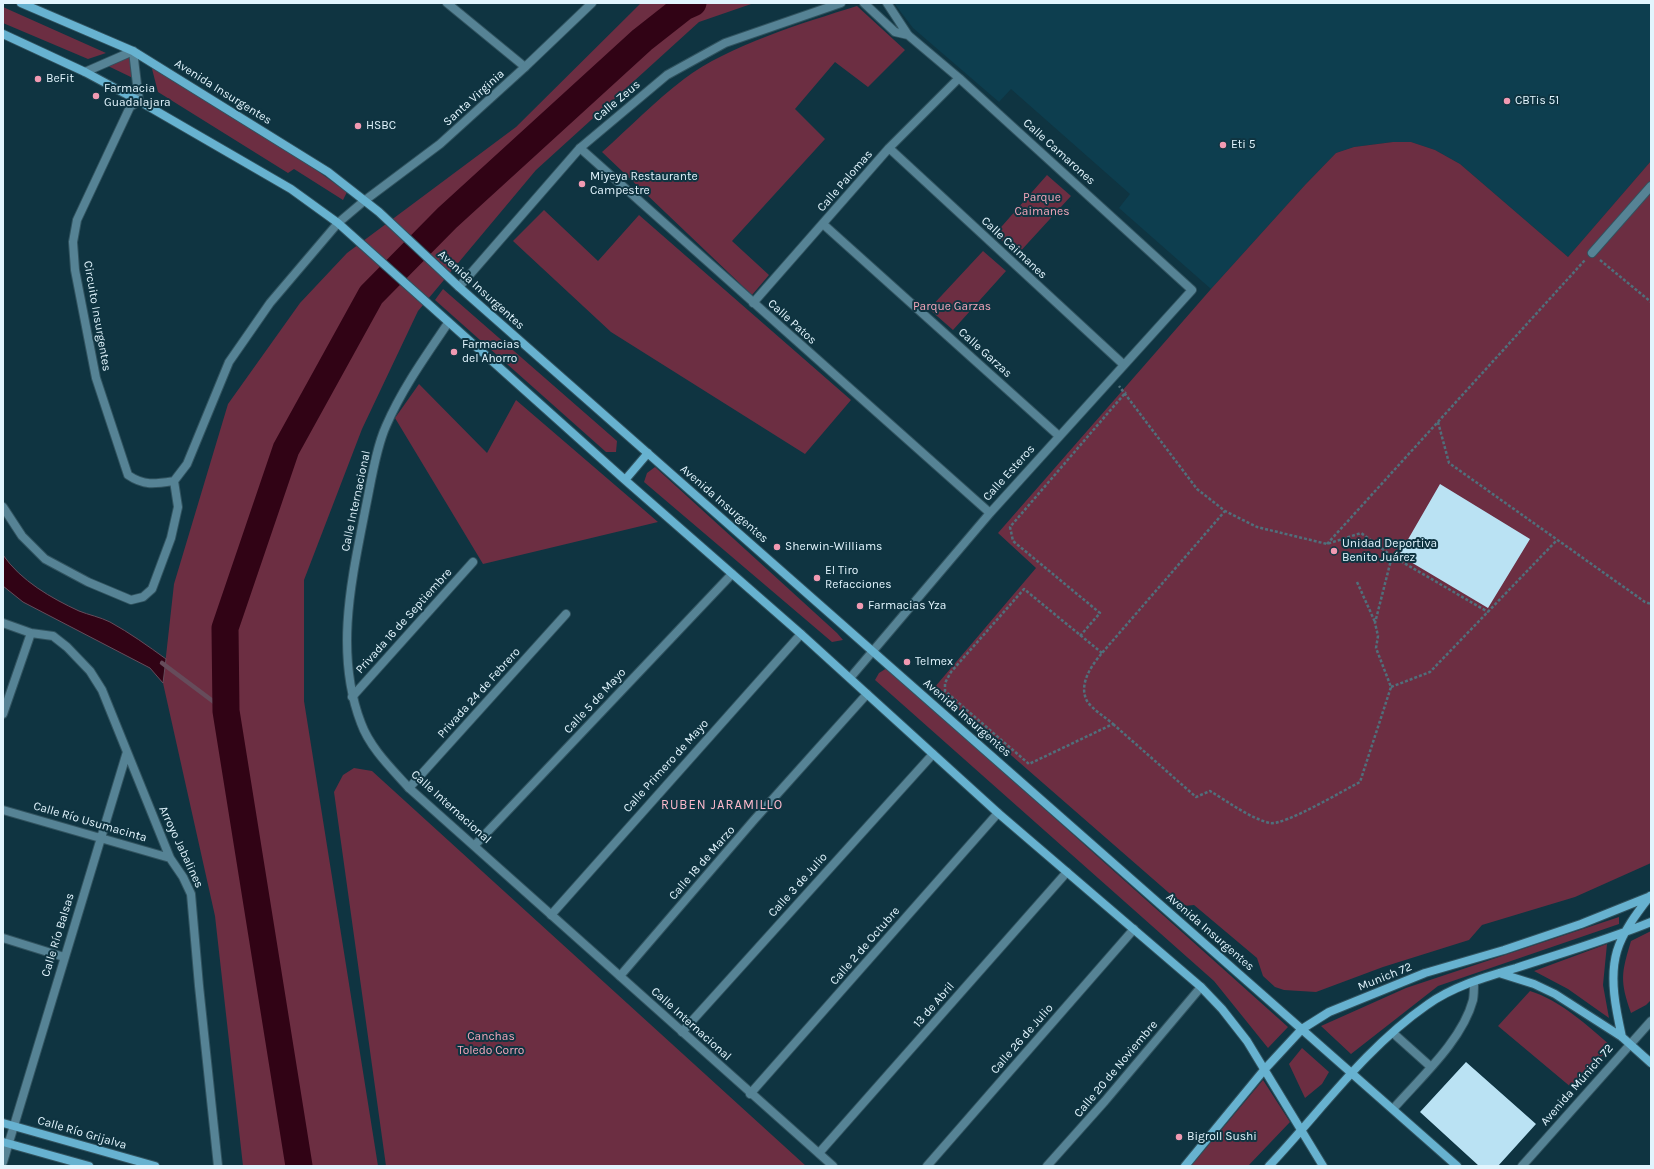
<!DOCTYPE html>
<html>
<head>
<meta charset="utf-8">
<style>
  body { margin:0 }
  #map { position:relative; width:1654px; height:1169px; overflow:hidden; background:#0f3441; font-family:Karla,sans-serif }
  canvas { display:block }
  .frame { position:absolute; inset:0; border:4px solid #e2f5fe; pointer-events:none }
</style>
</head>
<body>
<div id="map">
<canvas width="1654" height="1169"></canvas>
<div class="frame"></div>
</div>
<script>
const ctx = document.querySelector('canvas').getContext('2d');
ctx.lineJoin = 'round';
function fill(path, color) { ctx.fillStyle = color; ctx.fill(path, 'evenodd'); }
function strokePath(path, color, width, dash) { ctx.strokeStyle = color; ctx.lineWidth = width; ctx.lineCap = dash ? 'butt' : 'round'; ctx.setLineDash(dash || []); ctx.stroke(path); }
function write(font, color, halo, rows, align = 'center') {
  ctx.font = font + ' Karla,sans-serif'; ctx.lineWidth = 4; ctx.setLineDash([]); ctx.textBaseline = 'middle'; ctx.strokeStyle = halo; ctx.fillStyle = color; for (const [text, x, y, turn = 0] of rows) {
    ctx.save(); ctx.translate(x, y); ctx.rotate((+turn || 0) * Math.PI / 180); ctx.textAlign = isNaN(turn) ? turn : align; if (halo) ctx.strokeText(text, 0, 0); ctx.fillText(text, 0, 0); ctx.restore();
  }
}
const built = new Path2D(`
  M894 3H1651V161L1568 257 1460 164 1435 150 1411 142H1393L1354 147 1336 153 1305 185 1211 289 1119 208 1130 194 1011 89 999 102 913 28Z`);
const green = new Path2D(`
  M641 3H754L699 22 536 170 418 311 362 429 304 580V701L378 1166H243L215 916 163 683 174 584 228 404 300 303 347 253 516 127Z
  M857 6 905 50 868 87 835 62 795 109 825 139 732 241 769 275 752 295 602 152C629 128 655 101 684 79 729 45 803 23 857 6Z
  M3 7 106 53 88 59 3 23Z
  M131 53 135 79 108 66Z
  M151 65 257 128 347 192 343 200 294 169 288 173 158 92Z
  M1393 142H1411L1435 150 1460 164 1568 257 1651 161V863L1575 897 1482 925 1469 940 1383 967 1316 992 1284 990 1275 987 1263 976 1257 958 1194 905 1184 906 934 688 1036 568 998 533 1211 289 1305 185 1336 153 1354 147Z
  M1047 175 1071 196 1017 255 995 234Z
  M544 210 598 261 639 215 851 400 805 454 611 332 513 241Z
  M983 251 1006 271 953 330 929 309Z
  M443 289 617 441 616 452H606L435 300Z
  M419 384 487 453 516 400 658 522 483 564 395 418Z
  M655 467 837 633 843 640 832 642 644 482 647 473Z
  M887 668 1288 1027 1268 1048 1214 981 875 680 879 673Z
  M354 768 372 771 806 1166H386L334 792 343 775Z
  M1619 917V924L1438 986 1351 1054 1321 1026 1406 988Z
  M1651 931V1000L1646 1005 1631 1013C1620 981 1621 974 1631 941Z
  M1607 944 1603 985 1609 1018 1568 989 1534 971Z
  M1530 991C1561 1001 1587 1025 1611 1046L1572 1088 1498 1026Z
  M1302 1048 1329 1072 1322 1084 1305 1098 1289 1064Z
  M1263 1080 1290 1122 1248 1166H1191Z`);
const water = new Path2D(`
  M3 555C21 581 51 598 79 611 89 615 100 617 110 622 130 633 148 646 166 659L163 683 150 668 23 602 3 586Z`);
const stream = new Path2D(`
  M162 663 226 711`);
const river = new Path2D(`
  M299 1166 226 711 225 628 286 449 371 295 447 218 642 40 684 7 693 3`);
const building = new Path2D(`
  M1440 484 1530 539 1488 608 1399 555Z
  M1466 1062 1536 1124 1498 1166H1479L1420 1112Z`);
const path = new Path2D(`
  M1600 260 1651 302
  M1438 422 1449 463 1645 602 1651 604
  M1327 544 1585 260
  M1392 556 1488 612
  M1357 582 1375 622
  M1080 636 1100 613 1013 541 1010 527 1126 392
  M1102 653 1024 589 951 672 945 683V691L1029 764 1113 724C1105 717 1092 709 1087 701 1078 684 1092 665 1102 653L1225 511
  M1391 687 1430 672 1557 540
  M1113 724 1196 797 1210 791C1227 801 1251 819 1270 823 1284 826 1344 790 1360 782L1391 687 1376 648 1378 636 1375 623 1392 556 1361 533 1327 544 1257 527 1225 511 1197 489 1119 386`);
const service = new Path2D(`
  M447 3 525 67
  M85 72 133 51
  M1592 253 1651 186
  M1393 1033 1431 1067
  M1393 1109C1420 1078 1462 1041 1473 1000 1474 994 1474 988 1474 982`);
const minor = new Path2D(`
  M864 3 895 32 908 35
  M133 51 139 101 130 107 77 220 73 242 75 270 96 378 128 475C144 486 155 484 174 481
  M580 148 990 513
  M889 148 1124 365
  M823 224 1059 436
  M753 303 889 148 959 78
  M3 507 22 536 45 559 88 582 131 600 143 597 152 589 171 538 178 507 174 481 187 464 229 362 270 303 338 223 364 201 440 144 525 67 592 3
  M3 623 31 633 53 636 67 647 90 671 102 690 170 858 183 877 191 894 199 986 218 1166
  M850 678 990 513 1192 290 959 78 908 35 887 3
  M352 697 473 562
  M3 714 31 633
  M409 788 566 614
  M3 810 170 858
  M475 845 732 574
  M551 915 801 634
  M3 938 64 957
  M620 976 754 820 867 694
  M682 1032 933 754
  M750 1094 998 813
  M819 1153 1067 872
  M3 1162 127 752
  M927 1166 1134 929
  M1047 1166 1105 1101 1201 987
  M1522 1166 1651 1021`);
const tertiary = new Path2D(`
  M459 287 580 148 667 75 725 43 841 3
  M448 323C425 357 402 389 386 426 376 448 371 482 366 506 352 578 334 652 361 723 370 748 392 769 409 788L833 1166`);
const secondary = new Path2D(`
  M21 3 133 51 328 172 379 212 459 287 1457 1166
  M3 34 85 72 139 101 291 189 338 223 625 480 801 634 998 813 1201 987 1222 1009 1247 1041 1323 1166
  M625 480 648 453
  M1499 973 1534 984 1555 994 1622 1037 1651 1063
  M1622 1037C1616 1010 1609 978 1617 951 1623 931 1637 913 1650 896
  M3 1123 155 1166
  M3 1142 89 1166
  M1185 1166 1264 1070 1302 1029 1329 1012 1425 973 1504 950 1581 924 1651 896
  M1269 1166C1320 1112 1365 1048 1427 1005 1453 986 1486 977 1516 968 1562 953 1607 940 1651 922`);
const markers = [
  [38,79,4,"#f19ab2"],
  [96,96,4,"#f19ab2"],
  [1507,101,4,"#f19ab2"],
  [358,126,4,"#f19ab2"],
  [1223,145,4,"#f19ab2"],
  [582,184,4,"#f19ab2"],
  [454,352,4,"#f19ab2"],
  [777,547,4,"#f19ab2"],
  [1334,551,4,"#f19ab2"],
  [817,578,4,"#f19ab2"],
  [860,606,4,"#f19ab2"],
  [907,662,4,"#f19ab2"],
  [1179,1137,4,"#f19ab2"]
];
const poiNames = [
  ["BeFit",46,79],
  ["Farmacia",104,89],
  ["Guadalajara",104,103],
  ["CBTis 51",1515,101],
  ["HSBC",366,126],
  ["Eti 5",1231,145],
  ["Miyeya Restaurante",590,177],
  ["Campestre",590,191],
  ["Farmacias",462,345],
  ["del Ahorro",462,359],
  ["Unidad Deportiva",1342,544],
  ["Benito Juárez",1342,558],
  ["Sherwin-Williams",785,547],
  ["El Tiro",825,571],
  ["Refacciones",825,585],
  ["Farmacias Yza",868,606],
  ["Telmex",915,662],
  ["Bigroll Sushi",1187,1137]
];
const streetNames = [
  ["Avenida Insurgentes",223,92,32],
  ["Santa Virginia",474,98,-42],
  ["Calle Zeus",617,101,-40],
  ["Calle Camarones",1059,152,42],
  ["Calle Palomas",845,181,-49],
  ["Calle Caimanes",1014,248,43],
  ["Avenida Insurgentes",481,290,42],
  ["Circuito Insurgentes",97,316,80],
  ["Calle Patos",792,322,42],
  ["Calle Garzas",985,353,42],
  ["Calle Esteros",1009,473,-48],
  ["Calle Internacional",356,501,-78],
  ["Avenida Insurgentes",724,504,41],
  ["Privada 16 de Septiembre",404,621,-48],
  ["Privada 24 de Febrero",479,693,-48],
  ["Calle 5 de Mayo",595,701,-47],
  ["Avenida Insurgentes",967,718,41],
  ["Calle Primero de Mayo",666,766,-48],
  ["Calle Internacional",451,807,42],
  ["Calle Río Usumacinta",90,822,16],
  ["Arroyo Jabalines",181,847,65],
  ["Calle 18 de Marzo",702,863,-49],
  ["Calle 3 de Julio",798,885,-48],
  ["Avenida Insurgentes",1210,932,41],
  ["Calle Río Balsas",58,935,-73],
  ["Calle 2 de Octubre",865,946,-49],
  ["Munich 72",1385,977,-22],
  ["13 de Abril",934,1005,-49],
  ["Calle Internacional",691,1024,42],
  ["Calle 26 de Julio",1022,1039,-49],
  ["Calle 20 de Noviembre",1116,1069,-50],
  ["Avenida Múnich 72",1577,1085,-49],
  ["Calle Río Grijalva",82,1133,16]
];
const parkNames = [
  ["Parque",1042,198],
  ["Caimanes",1042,212],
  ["Parque Garzas",952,307],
  ["Canchas",491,1037],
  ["Toledo Corro",491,1051]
];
const neighbourhoodNames = [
  ["RUBEN JARAMILLO",722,805]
];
fill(built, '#0d3e4f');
fill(green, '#6c2e42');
fill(water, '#310315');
strokePath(water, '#664c5b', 1);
strokePath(stream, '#664c5b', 4.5);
strokePath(river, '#310315', 27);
fill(building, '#bae2f3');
strokePath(service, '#31535f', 10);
strokePath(minor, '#31535f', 10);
strokePath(tertiary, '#31535f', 10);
strokePath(secondary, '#31535f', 10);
strokePath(path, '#506f7b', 2.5, [3, 2]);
strokePath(service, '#568395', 8);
strokePath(minor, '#568395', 8);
strokePath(tertiary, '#568395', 8);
strokePath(secondary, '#67b2d0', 8);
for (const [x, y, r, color] of markers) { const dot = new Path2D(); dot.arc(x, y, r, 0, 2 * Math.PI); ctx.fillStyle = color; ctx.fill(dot); strokePath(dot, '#0f3441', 1.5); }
write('12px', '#e2f5fe', '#0f3441', poiNames, 'left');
write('12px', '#e2f5fe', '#0f3441', streetNames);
write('12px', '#f3a6ba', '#0f3441', parkNames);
ctx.letterSpacing = '1px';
write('13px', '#fdbacc', '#0f3441', neighbourhoodNames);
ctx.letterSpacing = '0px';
</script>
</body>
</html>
